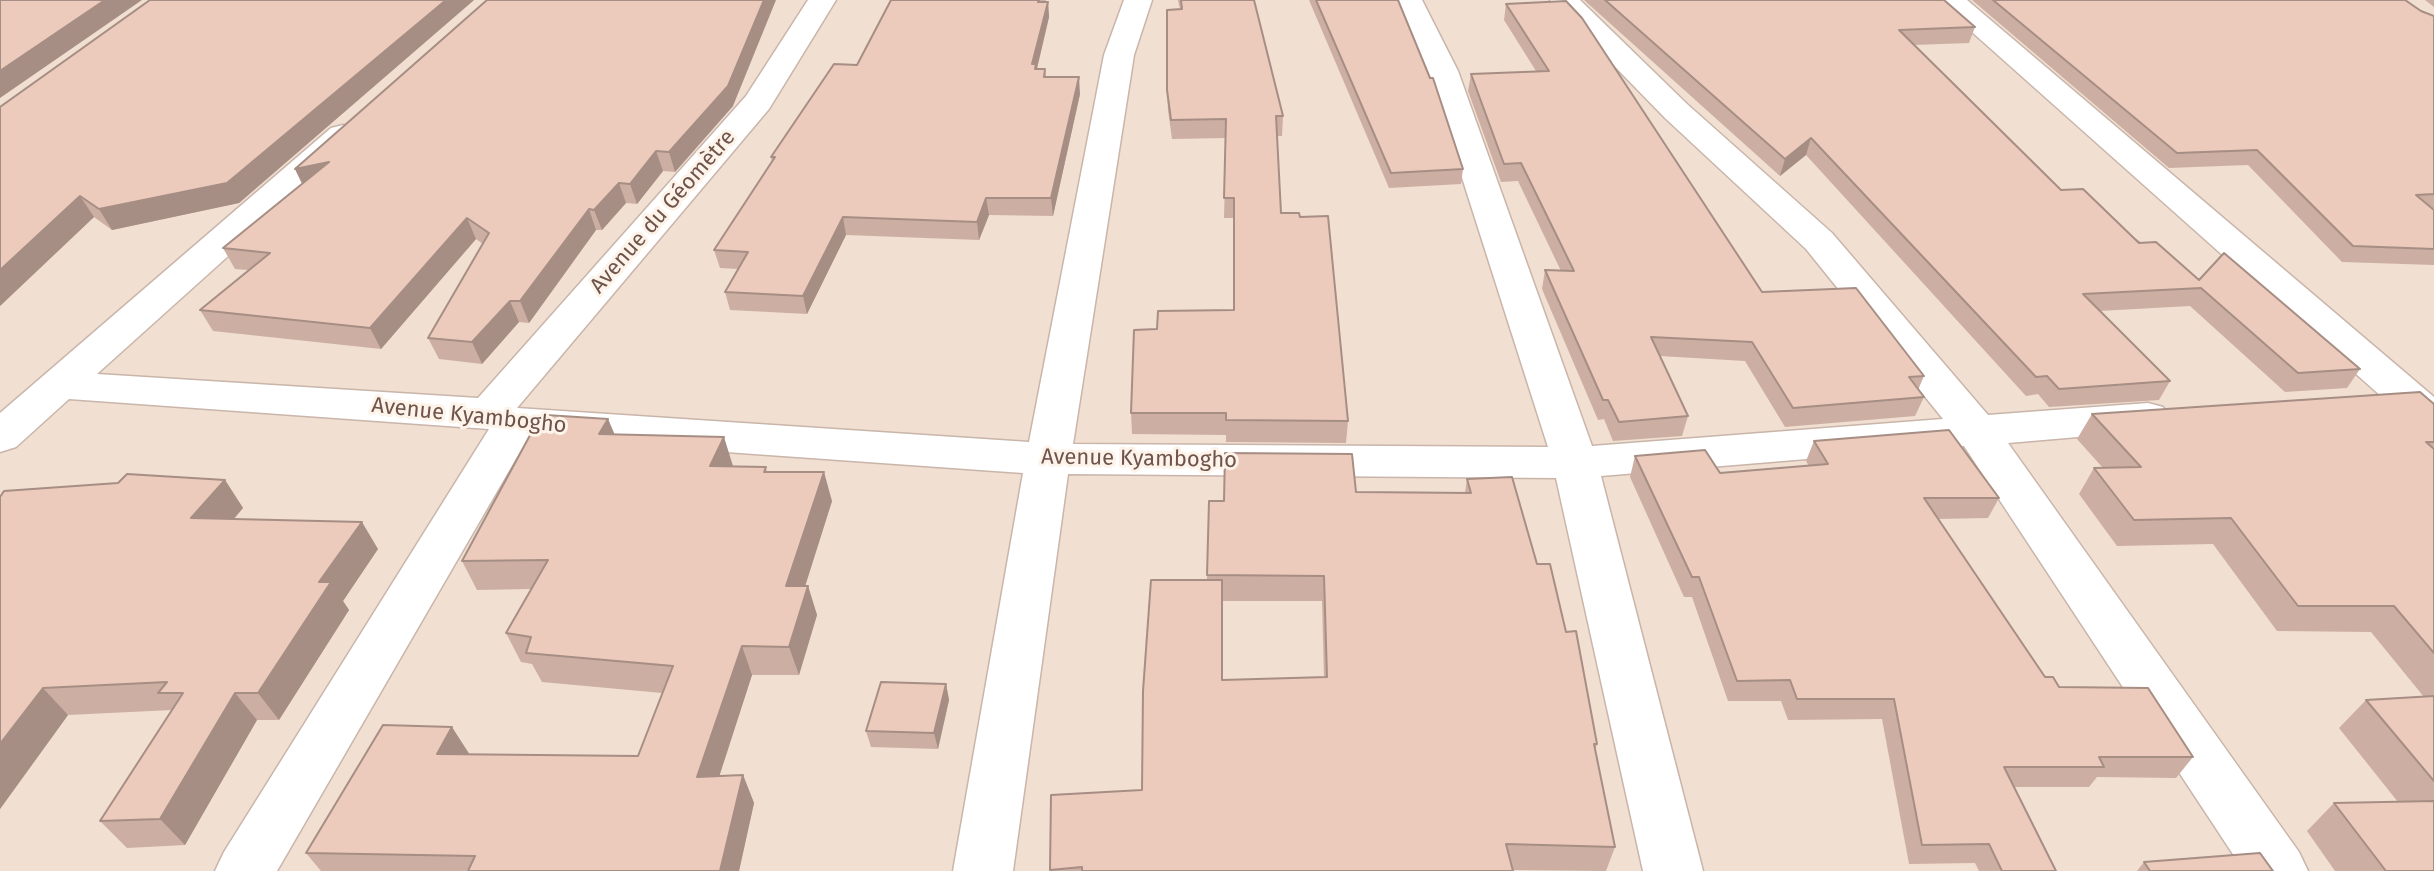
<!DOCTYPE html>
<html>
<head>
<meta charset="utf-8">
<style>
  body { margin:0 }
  canvas { display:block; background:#faeee2 }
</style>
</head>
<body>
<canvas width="2434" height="871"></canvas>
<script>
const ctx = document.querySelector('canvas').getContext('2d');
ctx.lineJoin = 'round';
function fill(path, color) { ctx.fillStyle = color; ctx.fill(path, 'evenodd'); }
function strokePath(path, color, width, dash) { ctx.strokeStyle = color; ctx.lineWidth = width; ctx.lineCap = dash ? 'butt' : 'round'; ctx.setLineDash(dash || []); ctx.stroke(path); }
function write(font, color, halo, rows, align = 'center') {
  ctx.font = font + ' "Fira Sans",sans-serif'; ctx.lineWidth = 6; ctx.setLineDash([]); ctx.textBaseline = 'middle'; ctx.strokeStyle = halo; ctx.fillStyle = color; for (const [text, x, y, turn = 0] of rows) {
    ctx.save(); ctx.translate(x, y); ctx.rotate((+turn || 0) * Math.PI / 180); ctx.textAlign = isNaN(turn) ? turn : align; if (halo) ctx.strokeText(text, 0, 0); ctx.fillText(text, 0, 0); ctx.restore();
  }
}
const residential = new Path2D(`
  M0 0H2434V871H0Z`);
const street = new Path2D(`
  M808 0H836L769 109 517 408 1029 442 1104 55 1124 0H1152L1134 55 1073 444 1548 447 1428 71 1394 0H1422L1458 71 1592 446 1943 419 1806 249 1665 118 1550 0H1580L1687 104 1832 233 1988 415 2148 403 2163 407 2170 417 2163 427 2148 431 2008 443 2299 852 2308 871H2244L1964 446 1601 476 1703 871H1643L1556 478 1068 474 1013 871H953L1023 473 528 438 277 871H215L224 852 489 429 69 399 16 447 0 452V413L331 128 343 125 355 128 360 135 355 142 97 374 478 398 746 96Z
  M1936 0H1967L2434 397V434L2419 430Z`);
const wall = new Path2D(`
  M150 0H474L239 203 112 230 94 217 0 306Z
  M891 0H1046L1045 2H1048L1049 17 1037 69H1045L1046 77 1080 94 1053 216 989 215 979 240 846 235 807 314 730 310 725 292 738 269 720 268 714 250 772 162 771 157 857 65Z
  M1178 0H1254L1283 116 1282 136H1277L1281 213 1348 421 1346 443 1226 442V435L1132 434 1131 413 1157 329 1234 310V218H1224L1226 138 1172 139 1168 110 1167 90 1180 9Z
  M1309 0H1398L1463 169 1461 184 1389 188Z
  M1584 0H1944L1975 27 1969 43 1914 45 2061 190 2199 280 2360 369 2347 388 2285 392 2190 306 2099 311 2170 381 2159 400 2049 407 2038 394 2026 396 1806 155 1780 176Z
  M1972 0H2405L2421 11 2434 16V208H2432L2434 210V265L2342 262 2248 165 2169 168Z
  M2425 0H2434V7Z
  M1506 4 1762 292 1924 376 1918 390 1924 397 1915 416 1785 427 1745 361 1660 356 1688 416 1682 436 1613 441 1604 419 1598 420 1542 289 1545 270 1561 271 1518 181 1501 182 1468 91 1471 74 1536 71 1504 20Z
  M733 106 675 172 663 171 637 204 626 203 602 230H596L529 323 519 322 482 364 439 359 428 338 483 244 476 239 381 349 213 331 200 310 248 270 235 269 223 248 302 184 295 169Z
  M2434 404V871H2335L2307 831 2334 803 2398 802 2339 728 2366 700 2424 697 2371 632 2277 631 2213 544 2117 546 2079 494 2094 468H2103L2077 439 2092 414Z
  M608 419 614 434 733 466 766 467 767 472 832 501 805 586H808L817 615 799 675H752L719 776 743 775 754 803 739 871H321L306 853 470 755 638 756 662 693 542 682 532 664 521 662 506 633 531 589 477 590 462 561Z
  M1814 441 1999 498 1988 518 1938 519 2045 677 2059 687 2193 757 2176 778 2097 777 2089 787H2014L2056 871H1979L1975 863 1909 864 1882 719 1788 720 1781 701H1728L1692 597H1684L1630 477 1635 456 1720 473 1809 466 1806 461Z
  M1467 479 1537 564 1566 632 1597 744 1595 751 1615 847 1606 871 1512 870 1513 871H1050L1051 795 1142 790 1207 580 1209 501 1356 492 1465 493ZM1222 601H1322L1324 677 1222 680Z
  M225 480 243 508 234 519 378 549 343 601 349 610 279 720H257L185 845 127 848 100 821 172 710 68 715 0 809 4 491Z
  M946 684 949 700 938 749 871 747 866 731Z
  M2144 862 2273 871H2137Z`);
const shadedWall = new Path2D(`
  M105 0H142L0 98V71Z
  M446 0H474L239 203 112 230 99 209Z
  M764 0H776L733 106 675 172 669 152Z
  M1048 2 1049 17 1037 68 1038 80 1032 64Z
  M1079 77 1080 94 1053 216 1051 198Z
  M1811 138 1806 155 1780 176 1785 159Z
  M656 151 663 171 637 204 630 184Z
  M329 162 305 189 295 169Z
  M619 183 626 203 602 230 594 210Z
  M80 196 94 217 0 306V270Z
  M986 198 989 215 979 240 977 222Z
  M589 209 596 230 529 323 520 301Z
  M843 217 846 235 807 314 803 296Z
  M467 218 476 239 381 349 370 328Z
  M510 301 519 322 482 364 472 342Z
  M608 419 620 447 599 434Z
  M724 437 733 466H710Z
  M824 472 832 501 796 615 786 586Z
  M225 480 243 508 211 545 191 518Z
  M362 522 378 549 343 601 349 610 279 720 258 693 319 582Z
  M808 586 817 615 799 675 789 647Z
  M742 646 752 675 710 805 697 777Z
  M946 684 949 700 938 749 934 733Z
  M43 688 68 715 0 809V744Z
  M235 693 257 720 185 845 160 819Z
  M452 727 470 755 437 754Z
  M743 775 754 803 739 871H720Z`);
const building = new Path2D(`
  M0 0H105L0 71Z
  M150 0H446L227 183 99 209 80 196 0 270V107Z
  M487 0H764L728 86 669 152 656 151 630 184 619 183 594 210 589 209 520 301H510L472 342 428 338 489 233 467 218 370 328 200 310 270 253 223 248 329 162 295 169Z
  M891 0H1039L1038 2H1048L1032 64H1036L1035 69H1045L1044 77H1079L1051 198H986L977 222 843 217 803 296 725 292 748 252 714 250 775 157H771L834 64 857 65Z
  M1181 0H1254L1283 116H1276L1281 213H1299L1300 217 1328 216 1348 421 1226 420V413H1131L1134 330 1157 329 1158 311 1234 310V198H1224L1226 119 1171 120 1167 90V10L1182 9Z
  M1316 0H1398L1430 78H1433L1463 169 1391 173Z
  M1605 0H1944L1975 27 1899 30 2061 190 2083 189 2139 243 2156 242 2199 280 2224 253 2360 369 2298 373 2201 288 2083 294 2170 381 2059 389 2047 376 2036 377 1811 138 1785 159Z
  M1993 0H2405L2421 11 2434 16V194L2416 195 2434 210V249L2353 246 2257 150 2177 153Z
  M1566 1 1582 18 1762 292 1856 288 1924 376 1909 377 1924 397 1793 408 1752 342 1651 337 1688 416 1619 422 1608 400H1603L1545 270 1574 271 1521 163 1504 164 1471 74 1549 71 1506 4Z
  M2420 392 2434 404V442H2426L2434 449V653L2394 606H2298L2231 518 2134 520 2094 468 2141 467 2092 414Z
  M546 415 608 419 599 434 724 437 710 466 766 467 764 472H824L786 586H808L789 647 742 646 697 777 743 775 720 871H468L475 856 306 853 383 725 452 727 437 754 638 756 673 666 526 653 531 637 506 633 548 560 462 561 535 426H538Z
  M1949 430 1999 498H1924L2045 677H2053L2059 687 2148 688 2193 757H2099L2104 767H2004L2056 871H2002L1989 844 1922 845 1894 699H1797L1790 680 1737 681 1699 577H1692L1635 456 1705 450 1720 473 1828 464 1814 441Z
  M1225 453 1352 454 1356 492 1471 493 1467 479 1512 477 1537 564H1550L1566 632 1576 631 1597 744H1594L1615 847 1506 844 1513 871H1082V867L1050 870 1051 795 1142 790 1143 691 1151 580H1222V680L1327 677 1324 576 1207 575 1209 501H1224Z
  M127 474 225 480 191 518 362 522 319 582H331L258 693H235L160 819 100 821 183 693H158L167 682 43 688 0 744V497L4 491 118 483Z
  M881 682 946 684 934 733 866 731Z
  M2434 696V781L2366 700Z
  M2434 801V871H2386L2334 803Z
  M2260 853 2273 871H2150L2144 862Z`);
const streetNames = [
  ["Avenue du Géomètre",663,212,-49],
  ["Avenue Kyambogho",469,416,6],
  ["Avenue Kyambogho",1139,459,1]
];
fill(residential, '#f1dfd1');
strokePath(street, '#c9b5aa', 3);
fill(street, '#fff');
fill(wall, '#ccafa2');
fill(shadedWall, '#a68e84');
fill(building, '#edcbbc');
strokePath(building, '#a68e84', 2);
write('22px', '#6f544b', '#fdf3e8', streetNames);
</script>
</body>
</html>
